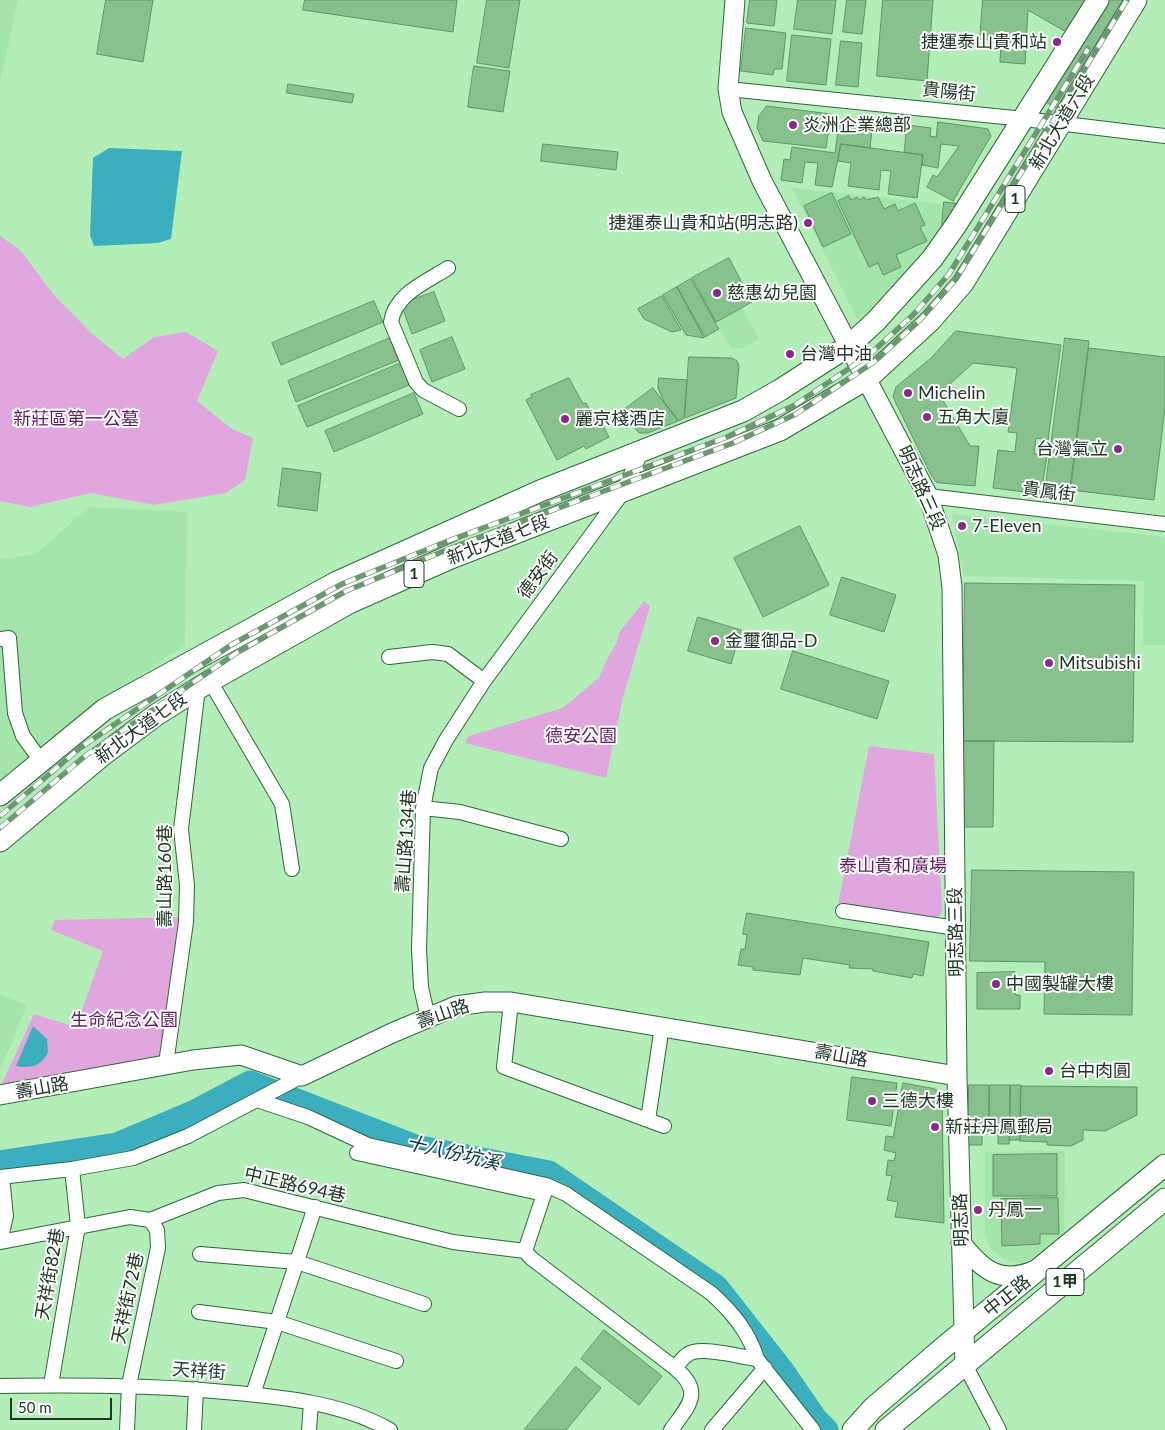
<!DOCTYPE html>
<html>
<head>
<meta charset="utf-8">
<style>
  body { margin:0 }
  #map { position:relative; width:1165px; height:1430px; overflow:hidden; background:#b3eeb9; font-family:Lato,sans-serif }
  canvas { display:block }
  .scale { position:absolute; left:10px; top:1398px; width:102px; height:22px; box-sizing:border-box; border:2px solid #203823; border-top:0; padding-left:6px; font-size:15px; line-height:18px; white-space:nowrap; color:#203823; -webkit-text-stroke:4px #fefefe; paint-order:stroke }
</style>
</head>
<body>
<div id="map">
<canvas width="1165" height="1430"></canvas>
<div class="scale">50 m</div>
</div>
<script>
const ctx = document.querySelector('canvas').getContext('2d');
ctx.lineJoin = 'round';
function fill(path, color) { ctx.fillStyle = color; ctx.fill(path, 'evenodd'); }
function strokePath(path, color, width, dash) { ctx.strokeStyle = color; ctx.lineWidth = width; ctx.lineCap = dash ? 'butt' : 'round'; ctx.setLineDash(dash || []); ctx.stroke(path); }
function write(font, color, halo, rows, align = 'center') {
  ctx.font = font + ' Lato,"Noto Sans TC",sans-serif'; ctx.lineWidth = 4; ctx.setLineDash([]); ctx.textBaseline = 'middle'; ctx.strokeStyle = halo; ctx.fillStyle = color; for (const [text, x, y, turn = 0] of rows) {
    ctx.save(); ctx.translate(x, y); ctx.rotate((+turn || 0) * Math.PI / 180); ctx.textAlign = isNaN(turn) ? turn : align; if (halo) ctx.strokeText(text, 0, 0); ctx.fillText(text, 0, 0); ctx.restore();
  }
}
const built = new Path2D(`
  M0 0H18L0 82Z
  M792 188 943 204 941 237 873 317 857 319Z
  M718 264 759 339 741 349 731 348 692 278Z
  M89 507 187 512 185 645 89 710 0 783V560L36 554Z
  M952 514 1165 537V645H1143L1144 581 964 576Z
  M0 994 27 1005 0 1070Z
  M1065 1151 1064 1236 1038 1258 1023 1263 1011 1262 999 1256 990 1247 985 1233V1152Z`);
const green = new Path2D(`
  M0 236 20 250 54 295 92 334 123 359 154 337 186 332 218 351 197 401 232 429 253 438 245 480 226 493 154 505 91 493 30 507 0 501Z
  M644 601 650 606 623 697 606 778 465 743 469 736 563 708 599 678 606 661 617 642 619 633Z
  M869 746 934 754 942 909 940 915 933 919 838 905Z
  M183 917 161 1057 1 1086 34 1014 76 1027 103 951 51 930 55 920Z`);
const water = new Path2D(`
  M109 148 182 151 171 239 158 243 94 246 90 235 93 158Z
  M33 1026 47 1039 48 1052C42 1066 30 1069 16 1066Z`);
const river = new Path2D(`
  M0 1163 117 1145 193 1113 250 1083 415 1147 549 1173 716 1287 782 1371 815 1419 826 1430`);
const building = new Path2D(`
  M106 0H153L143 62 97 54Z
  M305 0H457L453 32 303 10Z
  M487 0H520L509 68 477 63Z
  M750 0H777L774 26 747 23Z
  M798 0H836L832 34 794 29Z
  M847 0H866L862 34 843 32Z
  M883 0H933L927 81 877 76Z
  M983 0H1146L1073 119 1030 92 1066 32 1028 10 1025 64 1000 62 1001 41 980 39Z
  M746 28 786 33 782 69H774L773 75 741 71Z
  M792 35 831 39 826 85 787 81Z
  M841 41 862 43 858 87 836 85Z
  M474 66 510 71 503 112 468 107Z
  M288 84 354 94 352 103 287 93Z
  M767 106 831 114 826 148 763 141 757 128 759 116Z
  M855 121 873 123 870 148 841 144 832 187 815 185 818 163 805 162 802 183 781 180 784 159 790 160 792 147 835 153 839 124 855 126Z
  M938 122 982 128 988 129 991 136 953 201 927 187 933 175 937 177 959 146 941 144 938 168 922 165 923 155 904 152 907 125 931 128 930 136 936 137Z
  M543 144 618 152 616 170 541 161Z
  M841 144 923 155 917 198 888 194 891 171 881 170 879 190 848 186 851 163 838 161Z
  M832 193 851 234 823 247 804 206Z
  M849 196 851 200 857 197 859 200 864 197 866 200 878 197 884 209 895 204 898 211 915 203 925 225 920 227 927 241 896 255 901 267 883 275 878 263 869 267 838 201Z
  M944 202 955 203 963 208 949 229 942 225Z
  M729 258 752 302 716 322 692 278Z
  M691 279 719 329 705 337 677 287Z
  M677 287 704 338 686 335 663 295Z
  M434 292 445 321 412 334 401 304Z
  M662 296 681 330 672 332 644 319 638 309Z
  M374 301 383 322 281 365 272 343Z
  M956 331 1061 345 1048 440 1036 438 1034 454 1047 456 1041 494 993 488 998 450 1015 452 1017 433 1008 432 1017 368 973 363 939 394 970 446H979L975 486 941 483 936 482 931 475 893 397 896 387 931 358Z
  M452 337 465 369 432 382 420 350Z
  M390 338 399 360 296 402 288 381Z
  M1065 338 1089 341 1070 487 1046 484Z
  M1089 348 1165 357V408L1154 500 1071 490Z
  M689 357 732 358 737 361 739 366 736 398 685 418Z
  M401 363 409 385 307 427 298 406Z
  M569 378 583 404 586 403 595 420 599 418 609 437 586 449 584 446 557 460 526 400 532 397 531 395Z
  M659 378 687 380 684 418 679 421 664 402 658 388Z
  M653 388 678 421 648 433H639L621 412Z
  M414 393 423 414 334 452 325 431Z
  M283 468 321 473 317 511 278 506Z
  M800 526 829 585 763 617 734 558Z
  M842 577 896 595 884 632 830 615Z
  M965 583 1135 585 1133 742 963 741Z
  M698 617 741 630 731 664 688 651Z
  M793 651 889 681 877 719 781 689Z
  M963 741H994L993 827H963Z
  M972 870 1134 872 1132 1015 1044 1014 1045 962 970 961Z
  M747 913 929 942 923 976 913 974 912 978 873 971V969L849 968 850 965 803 958 800 975 753 970V967L738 965 741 949H745L747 935 743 934Z
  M1015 972V995H1020V1009H977V973Z
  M852 1077 897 1083 891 1126 847 1120Z
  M903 1083 931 1088 937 1090 942 1098 944 1223 895 1217 898 1202 887 1200 892 1176 886 1175 888 1160 894 1161 896 1153 884 1150 886 1136 893 1137Z
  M969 1085H989V1131H982V1145H968Z
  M990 1085H1010L1009 1144H998V1131H989Z
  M1011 1085H1021L1020 1140H1010Z
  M1021 1086 1137 1087V1115L1105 1131 1083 1130V1140L1071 1146 1047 1145V1142L1020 1141Z
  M1057 1154V1196H993V1155Z
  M1058 1198 1059 1234H1040V1244L1002 1246 1001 1199Z
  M604 1330 662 1376 639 1405 581 1359Z
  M576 1367 601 1388 566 1430H526L525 1429Z`);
const street = new Path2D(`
  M728 89 1024 119 1165 136
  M448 268C426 282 395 294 391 322L416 382 423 390 459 409
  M928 496 1165 524
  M0 639 9 638 15 713 23 736 41 761
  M389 657 432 652 448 654 484 681
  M210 681 282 804 292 869
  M423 808 460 812 561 839
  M843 911 956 928
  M511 1002 504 1067 664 1126
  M428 1018 421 987 419 949 423 808 431 768 446 740 484 681 623 492 642 450
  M166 1064 186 922 187 885 181 829 198 688
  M257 1100 308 1117 368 1145 546 1185 566 1194 711 1293C732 1312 749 1332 757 1359
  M648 1120 662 1026
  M357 1153 544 1194 525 1251
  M0 1177 72 1169 133 1158 188 1136 302 1076
  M0 1242 6 1216 2 1177
  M1 1242 130 1217 150 1220 218 1193 244 1190 453 1242 525 1251 531 1258 675 1368C680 1362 685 1354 693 1352 709 1348 740 1357 757 1359L813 1430
  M200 1254 297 1262 424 1304
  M199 1312 277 1322 396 1361
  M965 1365 999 1430
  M51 1385 78 1226 72 1169
  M0 1386C75 1385 150 1385 225 1392 280 1397 341 1402 390 1430
  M253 1394 315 1207
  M127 1430 129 1385 158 1248 157 1230 150 1220
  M194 1430 196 1389
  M309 1430 311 1403
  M671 1430C689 1405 704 1392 675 1368
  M712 1430 765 1368`);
const secondary = new Path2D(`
  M735 0 728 89 732 112 762 181 928 496 948 555 952 587 957 1076 965 1365
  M0 1095 193 1060 241 1055 302 1076 392 1033 456 1006 485 1002H511L957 1076
  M961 1243C983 1271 1001 1285 1036 1270`);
const primary = new Path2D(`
  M0 795 105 709 337 582 540 491 743 411 780 390 850 345 876 321 932 259 956 225 1098 0
  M0 841 104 754 156 715 210 681 349 603 451 558 780 430 868 378 930 321 963 283 1136 0
  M853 1430 873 1408 944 1347 1165 1165
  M886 1430 1165 1199`);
const rail = new Path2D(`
  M0 816 80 748 231 645 342 584 448 541 727 437 795 405 869 355 913 315 949 274 1088 49
  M0 828 85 756 238 652 346 591 454 547 733 443 796 414 874 362 920 320 956 279 1127 0`);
const markers = [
  [1057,42,5,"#8c278e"],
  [793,125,5,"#8c278e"],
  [808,223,5,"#8c278e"],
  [717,293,5,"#8c278e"],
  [790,354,5,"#8c278e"],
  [908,393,5,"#8c278e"],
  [927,417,5,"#8c278e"],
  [565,419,5,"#8c278e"],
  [1118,449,5,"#8c278e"],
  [962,526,5,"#8c278e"],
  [715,641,5,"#8c278e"],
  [1049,663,5,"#8c278e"],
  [996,984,5,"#8c278e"],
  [1049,1071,5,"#8c278e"],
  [872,1101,5,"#8c278e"],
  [935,1127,5,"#8c278e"],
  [978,1210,5,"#8c278e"]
];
const shields = [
  [1015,199,20],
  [414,574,20],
  [1065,1282,38]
];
const shieldNames = [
  ["1",1015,199],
  ["1",414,574],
  ["1甲",1065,1282]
];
const poiNames = [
  ["捷運泰山貴和站",1047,42,"right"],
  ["炎洲企業總部",803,125],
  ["捷運泰山貴和站(明志路)",798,223,"right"],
  ["慈惠幼兒園",727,293],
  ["台灣中油",800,354],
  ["Michelin",918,393],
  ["五角大廈",937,417],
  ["麗京棧酒店",575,419],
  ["台灣氣立",1108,449,"right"],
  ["7-Eleven",972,526],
  ["金璽御品-D",725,641],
  ["Mitsubishi",1059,663],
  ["中國製罐大樓",1006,984],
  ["台中肉圓",1059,1071],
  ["三德大樓",882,1101],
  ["新莊丹鳳郵局",945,1127],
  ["丹鳳一",988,1210]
];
const streetNames = [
  ["貴陽街",949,92,6],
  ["新北大道六段",1062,122,-59],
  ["明志路三段",921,488,66],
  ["貴鳳街",1049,492,7],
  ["新北大道七段",498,540,-21],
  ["德安街",538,575,-54],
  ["新北大道七段",141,728,-36],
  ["壽山路134巷",406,841,-86],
  ["壽山路160巷",165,876,-90],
  ["明志路三段",956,932,-91],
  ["壽山路",443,1014,-19],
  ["壽山路",841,1056,10],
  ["壽山路",42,1088,-10],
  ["中正路694巷",295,1185,13],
  ["明志路",961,1220,-92],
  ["天祥街82巷",50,1274,-80],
  ["中正路",1007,1296,-39],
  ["天祥街72巷",128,1298,-78],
  ["天祥街",199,1371,4]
];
const parkNames = [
  ["新莊區第一公墓",76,419],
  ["德安公園",581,736],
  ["泰山貴和廣場",893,866],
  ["生命紀念公園",124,1020]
];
const waterNames = [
  ["十八份坑溪",453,1153,13]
];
fill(built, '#a3e5aa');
fill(green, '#e0a7df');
fill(water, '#3bafbd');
strokePath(river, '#3bafbd', 25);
fill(building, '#88c18d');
strokePath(building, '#5d9563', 1);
strokePath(street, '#2f6638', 16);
strokePath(secondary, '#2f6638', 21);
strokePath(primary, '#2f6638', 23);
strokePath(street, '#fff', 14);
strokePath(secondary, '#fff', 19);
strokePath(primary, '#fff', 21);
strokePath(rail, '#6d9771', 5.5);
strokePath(rail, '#fefefe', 4, [11]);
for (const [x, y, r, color] of markers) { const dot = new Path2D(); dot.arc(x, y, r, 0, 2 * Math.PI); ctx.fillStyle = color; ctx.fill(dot); strokePath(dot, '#fefefe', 2); }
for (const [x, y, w] of shields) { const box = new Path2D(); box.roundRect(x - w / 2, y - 13.5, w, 27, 4); ctx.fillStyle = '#fefefe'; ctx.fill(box); strokePath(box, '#203823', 1); }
write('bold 16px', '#203823', null, shieldNames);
write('18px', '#203823', '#fefefe', poiNames, 'left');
write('18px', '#203823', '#fefefe', streetNames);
write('18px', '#621e64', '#fefefe', parkNames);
write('italic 19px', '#00353b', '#fefefe', waterNames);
</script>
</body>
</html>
